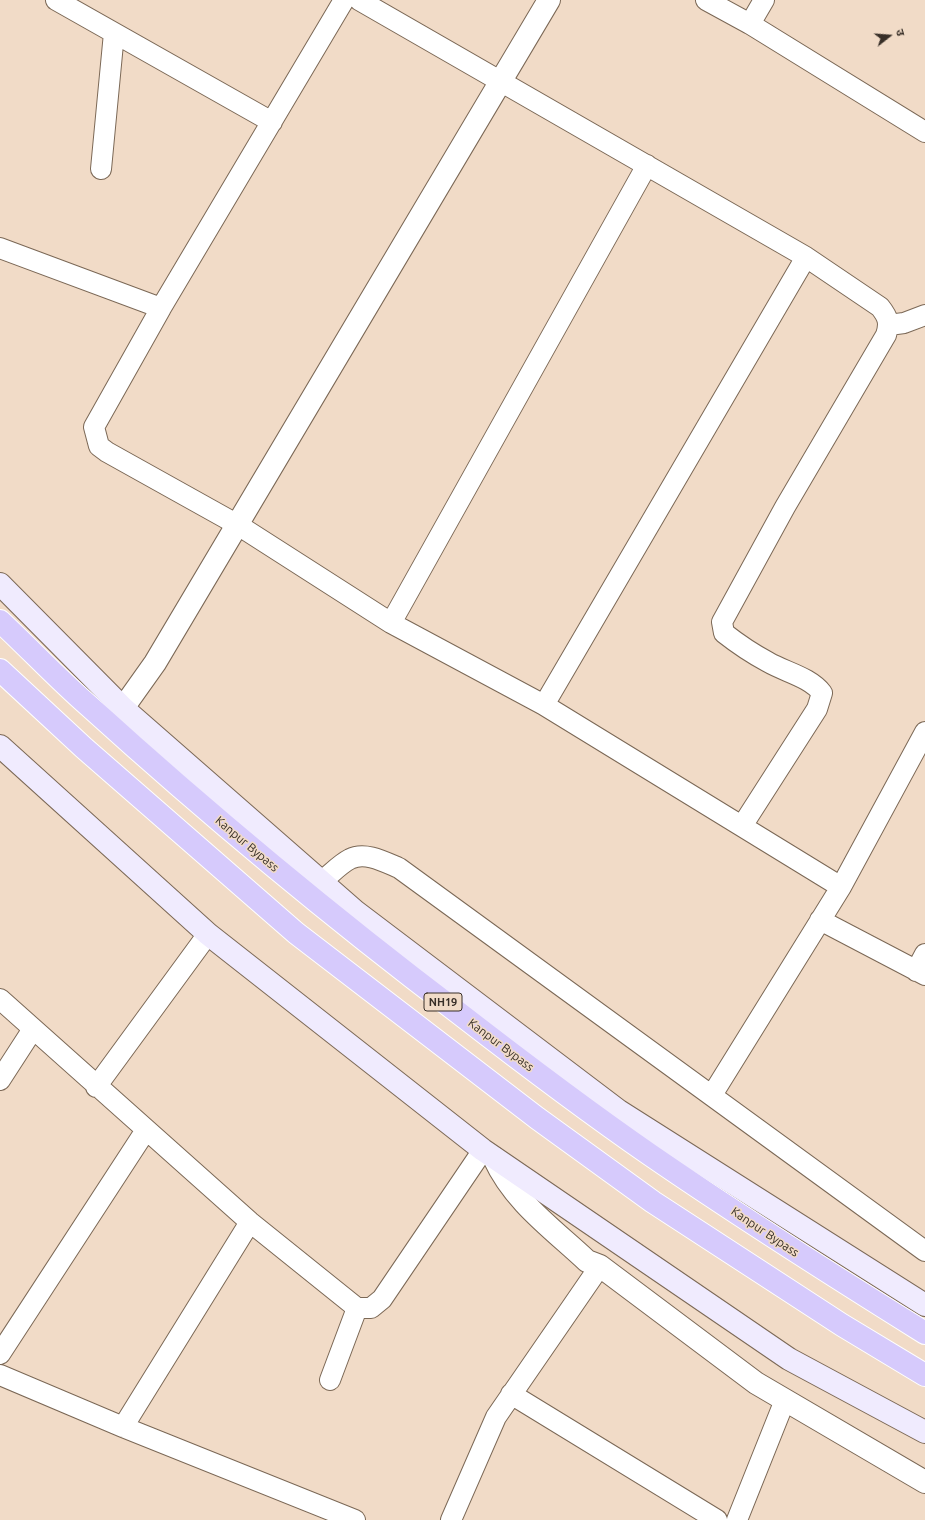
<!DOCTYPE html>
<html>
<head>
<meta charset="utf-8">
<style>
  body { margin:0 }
  #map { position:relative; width:925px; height:1520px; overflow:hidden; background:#f1dbc7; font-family:Ubuntu,"Noto Sans Devanagari",sans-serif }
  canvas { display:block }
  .north { position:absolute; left:869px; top:16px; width:40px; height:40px; -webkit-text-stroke:3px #f1dbc7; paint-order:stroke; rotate:73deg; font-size:11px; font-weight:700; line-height:16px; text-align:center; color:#382f28 }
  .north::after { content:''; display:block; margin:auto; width:14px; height:18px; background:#382f28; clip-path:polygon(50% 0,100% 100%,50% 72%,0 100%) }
</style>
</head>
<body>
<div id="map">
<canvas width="925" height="1520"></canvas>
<div class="north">उ</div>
</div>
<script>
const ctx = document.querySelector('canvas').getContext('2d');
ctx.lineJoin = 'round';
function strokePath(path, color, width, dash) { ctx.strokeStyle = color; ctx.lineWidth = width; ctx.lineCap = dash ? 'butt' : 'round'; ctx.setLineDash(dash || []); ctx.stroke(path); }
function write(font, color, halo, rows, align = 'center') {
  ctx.font = font + ' Ubuntu,sans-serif'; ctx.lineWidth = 3; ctx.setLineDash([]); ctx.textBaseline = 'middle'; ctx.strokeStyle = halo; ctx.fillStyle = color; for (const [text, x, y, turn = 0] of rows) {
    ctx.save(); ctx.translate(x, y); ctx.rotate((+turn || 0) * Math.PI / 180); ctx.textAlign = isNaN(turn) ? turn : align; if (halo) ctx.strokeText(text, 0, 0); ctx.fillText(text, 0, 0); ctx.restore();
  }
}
const minor = new Path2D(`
  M56 0 272 122
  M344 0 161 308 94 427 99 446 107 452 238 525 391 623
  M359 0 806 257 544 705 391 623 647 165
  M706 0 750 24 925 132
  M750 24 764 0
  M101 169 114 33
  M0 248 161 308
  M889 325 904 323 925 315
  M544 705 841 887
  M742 826 817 709 822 693C810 677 785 672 768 662 753 654 738 644 724 633L722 622 785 507 886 335C890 323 888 317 880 307L806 257
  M322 881C331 874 340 864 350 859 365 851 385 862 399 868L925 1251
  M820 920 925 975
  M916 971 925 954
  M0 999 250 1222 357 1308H371L382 1299 483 1150
  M0 1080 33 1029
  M96 1087 208 934
  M712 1095 841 887 925 732
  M0 1354 146 1130
  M0 1375 123 1427 355 1520
  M330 1380 357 1308
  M511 1394 717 1520
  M123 1427 250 1222
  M451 1520 496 1417 600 1266
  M737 1520 785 1400`);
const tertiary = new Path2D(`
  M123 708 155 663 549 0
  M494 1158C514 1202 553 1229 587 1261L600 1266 756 1383 925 1482`);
const secondary = new Path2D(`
  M0 584 123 708 355 911 619 1111 925 1305
  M0 746 208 934 483 1150 789 1359 925 1432`);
const trunk = new Path2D(`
  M0 621C30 649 58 679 89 706 208 814 332 917 460 1014 522 1062 584 1109 649 1154 739 1216 832 1275 925 1333
  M0 670 84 748 296 933 537 1118 653 1202 842 1325 925 1375`);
const shields = [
  [443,1002,38]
];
const shieldNames = [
  ["NH19",443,1002]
];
const streetNames = [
  ["Kanpur Bypass",247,844,40],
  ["Kanpur Bypass",501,1045,37],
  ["Kanpur Bypass",765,1232,34]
];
strokePath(minor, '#7b6856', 22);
strokePath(tertiary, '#7b6856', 24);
strokePath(secondary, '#7b6856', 24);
strokePath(trunk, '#fff', 24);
strokePath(minor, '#fff', 20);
strokePath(tertiary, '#fff', 22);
strokePath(secondary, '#f0ebfe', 22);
strokePath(trunk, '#d6cafc', 22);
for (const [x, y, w] of shields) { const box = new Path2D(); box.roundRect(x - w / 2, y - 9, w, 18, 3); ctx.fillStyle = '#f1dbc7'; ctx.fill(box); strokePath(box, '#382f28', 1); }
write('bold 11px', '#382f28', null, shieldNames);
write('12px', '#382f28', '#f1dbc7', streetNames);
</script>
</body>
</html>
